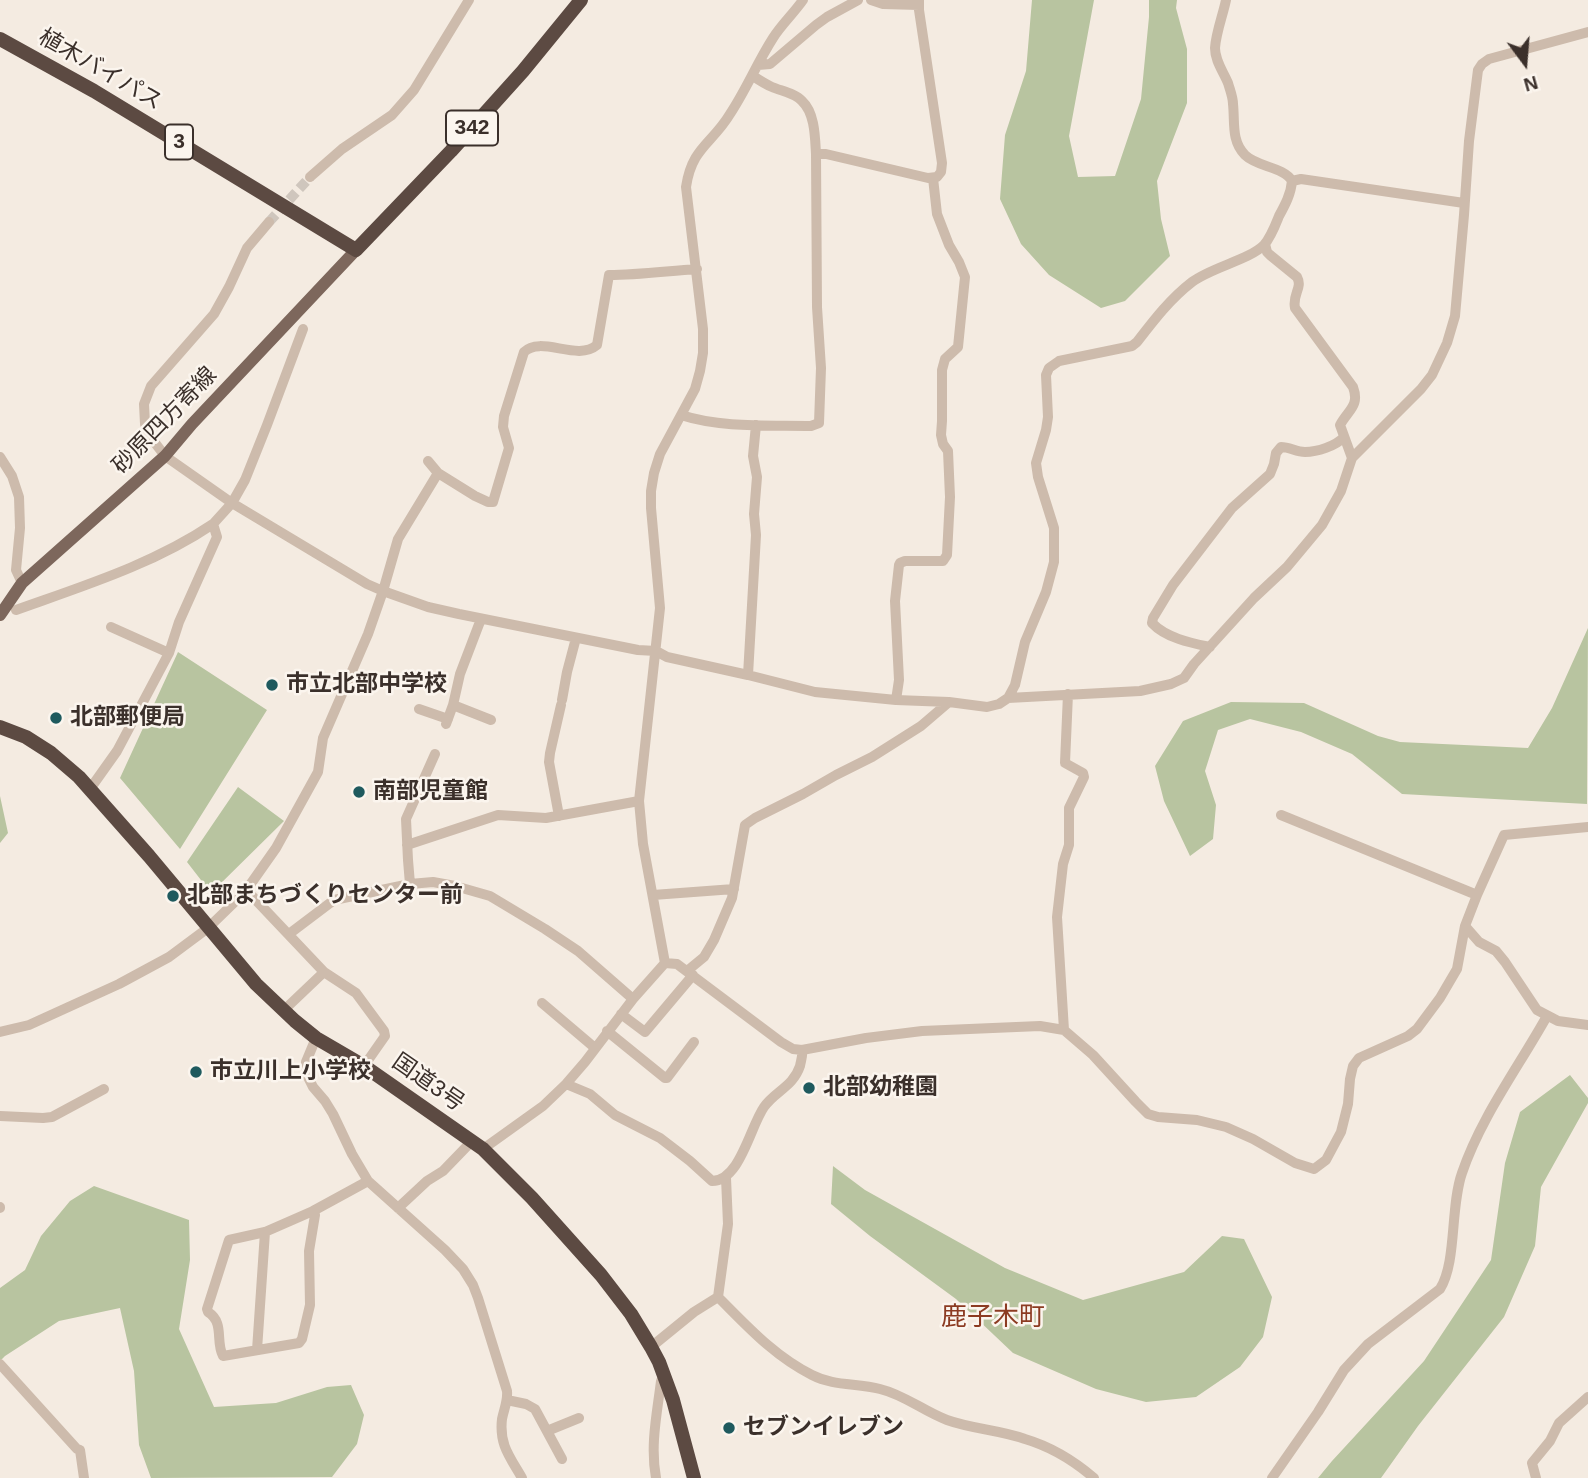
<!DOCTYPE html>
<meta charset="utf-8">
<style>
body{margin:0}
#map{position:relative;width:1588px;height:1478px;overflow:hidden;background:#f4ebe1;font-family:Helvetica,sans-serif}
canvas{display:block}
.north{position:absolute;left:1490px;top:28px;width:70px;height:70px;-webkit-text-stroke:5px #fbf5ee;paint-order:stroke;rotate:164deg;font-size:19px;font-weight:700;line-height:28px;text-align:center;color:#3b302b}
.north::after{content:'';display:block;margin:auto;width:24px;height:32px;background:#3b302b;clip-path:polygon(50% 0,100% 100%,50% 72%,0 100%)}
</style>
<div id="map">
<canvas width="1588" height="1478"></canvas>
<div class="north">N</div>
</div>
<script>
const ctx = document.querySelector('canvas').getContext('2d');
ctx.lineJoin = 'round';
function fill(path, color) {
  ctx.fillStyle = color;
  ctx.fill(path, 'evenodd');
}
function trace(path, color, width, dash) {
  ctx.strokeStyle = color;
  ctx.lineWidth = width;
  ctx.lineCap = dash ? 'butt' : 'round';
  ctx.setLineDash(dash || []);
  ctx.stroke(path);
}
function label(font, color, halo, rows, align = 'center') {
  ctx.font = font + ' Helvetica,"Noto Sans JP",sans-serif';
  ctx.lineWidth = 5;
  ctx.setLineDash([]);
  ctx.textBaseline = 'middle';
  ctx.strokeStyle = halo;
  ctx.fillStyle = color;
  for (const [text, x, y, turn = 0] of rows) {
    ctx.save();
    ctx.translate(x, y);
    ctx.rotate((+turn || 0) * Math.PI / 180);
    ctx.textAlign = isNaN(turn) ? turn : align;
    if (halo) ctx.strokeText(text, 0, 0);
    ctx.fillText(text, 0, 0);
    ctx.restore();
  }
}
fill(new Path2D(`
 M1032,0H1094L1069,136L1078,177L1115,176L1141,99L1149,17V0H1177L1176,8L1187,49V103L1157,181L1161,219L1170,256L1125,301L1101,308L1049,275L1021,244L1000,199L1005,135L1026,71Z
 M1588,628L1587,804L1402,794L1352,754L1301,732L1250,719L1218,730L1205,771L1216,805L1213,839L1190,856L1164,801L1155,766L1183,721L1231,702L1304,703L1378,736L1400,742L1528,748L1552,708Z
 M178,652L267,710L180,849L120,778Z
 M238,787L284,821L211,893L187,862Z
 M0,796L8,833L0,843Z
 M1570,1075L1588,1098V1103L1541,1187L1535,1246L1504,1317L1418,1426L1381,1478H1318L1332,1461L1424,1361L1491,1260L1505,1163L1520,1112Z
 M833,1166L865,1190L1005,1268L1083,1300L1184,1272L1222,1236L1244,1239L1272,1297L1263,1337L1240,1367L1196,1397L1146,1402L1096,1389L1013,1353L956,1299L870,1236L831,1204Z
 M94,1186L189,1220L190,1260L179,1329L214,1407L276,1403L327,1387L351,1385L364,1415L357,1444L332,1477L151,1478L139,1445L134,1371L120,1308L59,1321L5,1356L0,1361V1288L25,1270L41,1236L70,1201Z`), '#b8c4a0');
trace(new Path2D(`
 M269,222L310,177`), '#cfc6bd', 10, [10, 5]);
trace(new Path2D(`
 M871,0L883,4L919,5
 M1226,0C1223,15 1216,32 1215,48C1215,61 1223,71 1228,83C1230,90 1233,97 1233,104C1235,122 1231,141 1245,155C1257,167 1284,167 1292,181
 M758,65L770,64L816,25L827,17L858,0
 M753,76C759,80 765,84 772,87C781,91 795,93 802,101C815,113 815,137 816,154H826L928,178L937,177L941,172L942,163L919,10V0
 M310,177L342,149L392,115L414,90L469,0
 M1292,181L1301,179L1464,203
 M269,222L247,248L229,287L214,314L151,386L144,404L145,424L149,435L165,456L232,503L367,584L383,591L428,607L459,614L638,650L656,651L667,657L748,675L815,692L896,700L949,702L987,707L999,704L1008,698L1015,685L1025,642L1046,592L1054,562V528L1038,477L1036,463L1046,430L1048,417L1046,375L1049,368L1059,361L1132,346L1137,342C1154,320 1170,299 1192,282C1212,267 1249,260 1264,245C1271,237 1275,226 1279,216C1285,205 1291,194 1292,181
 M1265,244L1267,252L1270,255L1297,277C1303,288 1292,294 1295,308L1353,387C1360,406 1348,410 1340,425L1352,458
 M681,415C721,428 768,425 811,426L819,423L821,368L817,307L816,154
 M0,457L12,476L19,497L20,528L16,570L22,583
 M428,461L438,473L475,496L488,502H493L509,448L503,427L504,416L524,352C541,335 577,362 597,345L609,275C638,275 667,271 697,269
 M16,610C83,586 154,564 213,524
 M111,627L169,653
 M1210,647C1191,643 1166,638 1152,623L1153,618L1173,585L1232,508L1270,474L1274,464L1276,453L1281,447C1290,447 1296,452 1305,452C1317,452 1336,446 1344,437
 M748,675L756,535L754,514L757,477L753,456L756,425
 M1008,698L1140,691L1171,684L1184,678L1194,664L1254,598L1287,567L1322,525L1341,491L1352,458L1421,389L1432,375L1447,343L1455,316L1464,215L1469,141L1478,70L1482,64L1489,59L1588,32
 M562,700L567,672L576,638
 M896,700L899,680L895,601L899,565L900,563L905,561H943L947,555L950,497L948,451L943,444L941,435L942,421V370L945,359L958,347L965,277L959,262L949,245L937,214L933,178
 M453,705L491,720
 M419,709L448,719
 M446,724L453,705L460,674L481,619
 M90,789L117,751L169,653L179,622L217,537L213,524L232,503L245,480L267,425L303,329
 M1281,815L1477,895
 M559,816L549,762L550,753L561,705
 M407,845L498,815L546,818L639,801
 M410,884L408,860L406,819L435,754
 M245,892L252,896L324,972L356,993L384,1031L385,1036L364,1066
 M653,895L734,889
 M1465,926L1479,942L1496,951L1505,962L1537,1010L1558,1021L1588,1025
 M289,934L334,900L410,884L433,882L455,886L490,896L545,929L578,951L633,999
 M665,963L677,964L781,1042L793,1049L802,1050L866,1038L922,1031L1040,1026L1064,1030L1093,1055L1136,1102L1148,1114L1158,1117L1197,1120L1226,1127L1253,1139L1295,1163L1314,1169L1326,1160L1341,1132L1348,1104L1350,1079L1353,1066L1359,1058L1408,1036L1417,1029L1440,998L1457,969L1465,926L1477,895L1504,835L1588,827
 M687,971L704,957L714,940L732,898L745,825L755,818L803,794L836,775L872,757L921,726L949,702
 M542,1003L595,1048
 M283,1011L324,972
 M621,1014L645,1032L693,975
 M1064,1030L1057,917L1063,864L1069,845V808L1084,777L1083,773L1065,763L1068,694
 M607,1031L665,1078H667L694,1042
 M0,1032L29,1025L119,984L169,957L208,928L245,892L276,848L318,772L323,738L368,634L383,591L398,539L438,473
 M316,1038L306,1062L307,1075L313,1087L325,1101L333,1114L352,1154L368,1181L445,1250L463,1269L473,1285L478,1298L507,1391C508,1401 504,1409 502,1419C499,1445 510,1457 522,1478
 M566,1084L590,1094L615,1115L660,1138L690,1161L712,1181C740,1181 750,1127 764,1107C775,1091 793,1087 800,1066C801,1060 803,1056 802,1050
 M0,1116L43,1118L52,1117L104,1089
 M483,1149L543,1106L566,1084L585,1062L633,999L665,963L643,844L639,801L660,608L651,508V491L654,473L660,454L695,389L700,371L703,353V329L686,187C692,147 712,144 730,114C746,90 757,63 773,38C781,25 794,13 803,0
 M726,1178L728,1224L718,1297C747,1326 774,1356 812,1375C833,1386 857,1383 880,1389C905,1395 923,1411 947,1420C972,1429 1000,1430 1025,1439C1052,1447 1073,1460 1094,1478
 M0,1207V1208
 M398,1208L427,1181L443,1171L472,1141
 M313,1211L315,1215L309,1251L310,1305L302,1339L299,1343L223,1356C215,1341 225,1323 208,1312L207,1309L229,1240L265,1232Z
 M313,1211L368,1181
 M651,1347L694,1312L718,1297
 M257,1350L265,1232
 M0,1364L77,1449L80,1450L84,1478
 M507,1400L526,1404L535,1409L562,1459
 M547,1431L579,1418
 M656,1478C650,1445 657,1414 661,1381L666,1379
 M1272,1478L1318,1412L1344,1370L1368,1344L1440,1289C1457,1262 1450,1207 1462,1173C1481,1117 1518,1068 1547,1016
 M1536,1478L1532,1463L1550,1441L1559,1423L1588,1397`), '#cdbbac', 10);
trace(new Path2D(`
 M0,615L22,583L165,456L192,424L356,250`), '#7d675c', 12);
trace(new Path2D(`
 M0,39L94,91L356,250L451,151L523,71L581,0
 M0,727L26,737L51,753L79,777L149,856L256,984L295,1021L316,1038L364,1066L483,1149L532,1198L601,1275L631,1314L651,1347L659,1362L673,1400L694,1478`), '#5c4a42', 14);
for (const [x, y, r, color] of [
 [272,685,7,"#1f5a5e"],
 [56,718,7,"#1f5a5e"],
 [359,792,7,"#1f5a5e"],
 [173,896,7,"#1f5a5e"],
 [196,1072,7,"#1f5a5e"],
 [809,1088,7,"#1f5a5e"],
 [729,1428,7,"#1f5a5e"]
]) {
  const dot = new Path2D();
  dot.arc(x, y, r, 0, 2 * Math.PI);
  ctx.fillStyle = color;
  ctx.fill(dot);
  trace(dot, '#fbf5ee', 2.5);
}
for (const [x, y, w] of [
 [472,128,52],
 [179,142,28]
]) {
  const box = new Path2D();
  box.roundRect(x - w / 2, y - 17.5, w, 35, 5);
  ctx.fillStyle = '#fbf5ee';
  ctx.fill(box);
  trace(box, '#3b302b', 2);
}
label('bold 21px', '#3b302b', null, [
 ["342",472,128],
 ["3",179,142]
]);
label('23px', '#3b302b', '#fbf5ee', [
 ["植木バイパス",100,70,30],
 ["砂原四方寄線",165,421,-46],
 ["国道3号",428,1083,35]
]);
label('bold 23px', '#3b302b', '#fbf5ee', [
 ["市立北部中学校",286,685],
 ["北部郵便局",70,718],
 ["南部児童館",373,792],
 ["北部まちづくりセンター前",187,896],
 ["市立川上小学校",210,1072],
 ["北部幼稚園",823,1088],
 ["セブンイレブン",743,1428]
], 'left');
label('26px', '#8c3b22', '#fbf5ee', [
 ["鹿子木町",993,1318]
]);
</script>
